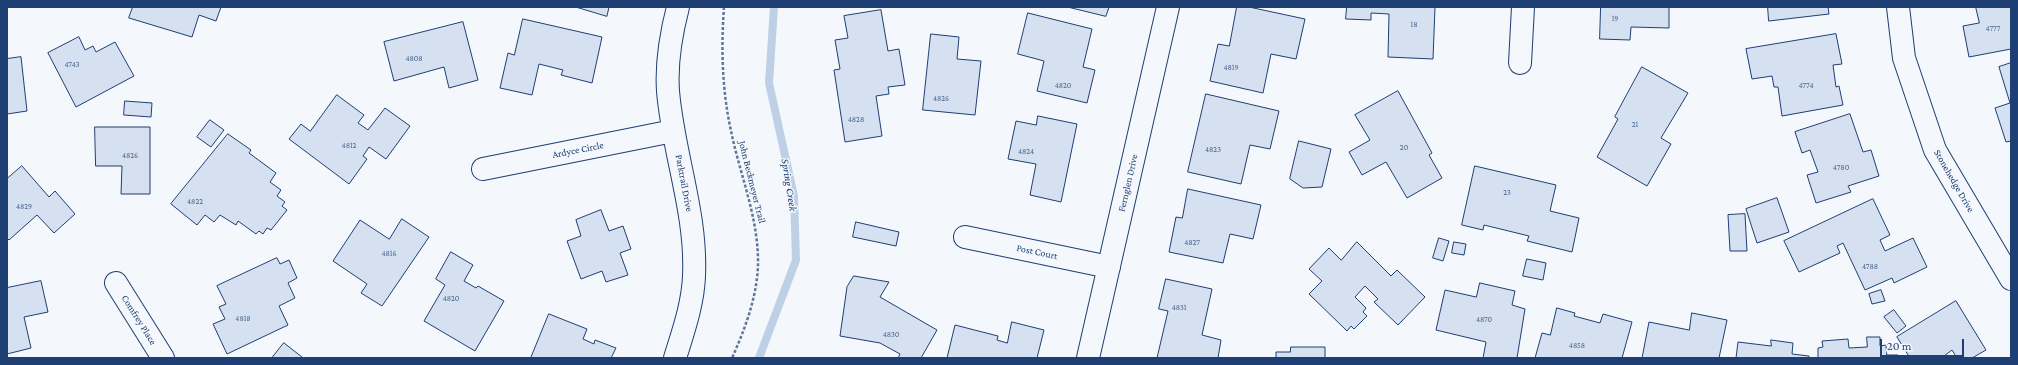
<!DOCTYPE html>
<style>
body{margin:0}
#map{position:relative;width:2018px;height:365px;overflow:hidden;background:#f4f7fb;font-family:"Crimson Pro",serif}
canvas{display:block}
.frame{position:absolute;inset:0;border:8px solid #1d3f73;pointer-events:none}
.scale{position:absolute;left:1880px;top:339px;width:84px;height:18px;box-sizing:border-box;border:2px solid #1d3f73;border-top:0;padding-left:5px;font-size:12px;line-height:14px;white-space:nowrap;color:#1d3f73;-webkit-text-stroke:3px #f4f7fb;paint-order:stroke}
</style>
<div id="map">
<canvas width="2018" height="365"></canvas>
<div class="frame"></div>
<div class="scale">20 m</div>
</div>
<script>
const ctx = document.querySelector('canvas').getContext('2d');
ctx.lineJoin = 'round';
function trace(path, color, width, dash) {
  ctx.strokeStyle = color;
  ctx.lineWidth = width;
  ctx.lineCap = dash ? 'butt' : 'round';
  ctx.setLineDash(dash || []);
  ctx.stroke(path);
}
function fill(path, color) {
  ctx.fillStyle = color;
  ctx.fill(path, 'evenodd');
}
function label(font, color, halo, rows, align = 'center') {
  ctx.font = font + ' "Crimson Pro",serif';
  ctx.lineWidth = 3;
  ctx.setLineDash([]);
  ctx.textBaseline = 'middle';
  ctx.strokeStyle = halo;
  ctx.fillStyle = color;
  for (const [text, x, y, turn = 0] of rows) {
    ctx.save();
    ctx.translate(x, y);
    ctx.rotate((+turn || 0) * Math.PI / 180);
    ctx.textAlign = isNaN(turn) ? turn : align;
    if (halo) ctx.strokeText(text, 0, 0);
    ctx.fillText(text, 0, 0);
    ctx.restore();
  }
}
trace(new Path2D(`
 M759,358L796,260L794,196L769,83L774,7`), '#bed0e5', 8);
const building = new Path2D(`
 M133,7H221L216,21L199,15L192,37L129,18Z
 M576,7H609L607,16Z
 M1068,7H1109L1106,16Z
 M1237,7H1249L1305,19L1296,59L1271,54L1263,93L1210,81L1218,44L1229,46Z
 M1347,7H1435L1433,59L1388,57L1389,14L1371,13V20L1346,19Z
 M1601,7H1669V28L1631,27L1630,40L1600,39Z
 M1768,7H1828L1829,14L1769,21Z
 M1976,7H2011V49L1969,57L1963,26L1979,23Z
 M881,10L888,51L899,49L905,85L888,87L889,94L876,96L882,136L845,142L834,70L840,69L835,40L848,38L844,16Z
 M1028,13L1092,29L1083,67L1095,70L1087,103L1037,91L1044,61L1018,54Z
 M523,19L602,37L592,83L561,75L563,70L539,64L532,95L500,88L508,53L514,55Z
 M463,22L478,80L449,88L444,67L394,81L384,42Z
 M931,34L959,37L957,59L981,61L975,115L923,110Z
 M1836,34L1842,64L1833,65L1836,87L1839,86L1843,105L1782,116L1778,87H1774L1772,76L1752,79L1746,49Z
 M79,37L85,50L93,46L96,52L115,42L134,76L76,107L48,53Z
 M21,57L27,111L7,114V59Z
 M2011,63V141L2006,142L1995,108L2010,103L1999,67Z
 M1642,67L1688,93L1661,138L1671,144L1647,186L1597,157L1618,119L1615,117Z
 M1398,91L1432,153L1429,155L1442,178L1407,198L1386,162L1362,175L1349,152L1370,140L1355,115Z
 M1206,94L1279,111L1270,149L1250,145L1241,184L1188,172Z
 M337,95L364,115L358,123L368,130L385,108L410,126L386,159L369,147L363,156L367,159L349,184L289,139L301,124L310,131Z
 M125,101L152,103L151,117L124,115Z
 M1850,114L1863,152L1871,150L1879,176L1848,186L1851,192L1816,203L1807,175L1818,172L1810,150L1802,153L1795,132Z
 M1038,116L1077,124L1061,202L1030,195L1036,164L1008,159L1016,121L1036,125Z
 M210,120L224,130L211,147L197,137Z
 M95,127H150V194H121L122,166H96Z
 M228,134L251,150L249,153L276,173L270,182L281,190L277,196L285,202L282,206L287,210L271,230L267,228L263,234L259,231L256,234L238,221L236,225L220,215L214,222L205,215L197,225L171,204Z
 M1299,141L1331,149L1322,187L1303,188L1290,179Z
 M22,166L49,197L55,191L75,214L54,233L37,215L9,240L7,238V179Z
 M1475,166L1556,185L1550,211L1579,218L1572,252L1527,241L1529,236L1484,225L1483,230L1462,225Z
 M1188,189L1261,205L1253,239L1230,234L1223,263L1169,252L1176,217L1182,218Z
 M1777,198L1789,232L1757,243L1746,209Z
 M1873,199L1890,235L1880,240L1885,251L1913,238L1927,267L1894,283L1892,278L1865,290L1843,243L1837,246L1840,253L1799,272L1784,241Z
 M601,210L609,231L623,226L631,249L620,253L628,275L606,282L602,271L581,279L567,241L581,236L576,220Z
 M1745,214L1747,251H1730L1728,215Z
 M402,219L429,237L382,306L361,293L367,284L333,261L360,220L389,239Z
 M856,222L899,232L896,246L853,237Z
 M1439,238L1449,241L1443,261L1433,258Z
 M1357,242L1391,276L1397,270L1425,297L1398,325L1374,302L1378,299L1365,286L1355,297L1366,308L1363,312L1367,316L1354,329L1351,326L1347,331L1309,294L1322,281L1309,269L1329,248L1341,260Z
 M1454,242L1466,244L1464,255L1452,253Z
 M451,252L473,265L464,281L476,288L478,286L504,301L475,351L424,321L445,285L436,279Z
 M277,258L280,264L289,260L297,278L288,283L295,298L279,306L288,325L227,354L213,324L225,319L219,307L226,304L217,286Z
 M1527,259L1546,263L1543,280L1523,276Z
 M854,276L889,282L880,297L937,330L921,358H898L900,354L880,343L840,336L847,287Z
 M1166,279L1212,289L1202,335L1221,340L1218,358H1157L1168,311L1159,309Z
 M41,281L48,312L24,317L31,348L7,354V288Z
 M1480,283L1515,291L1512,305L1525,309L1517,358H1483L1486,342L1436,330L1445,290L1476,297Z
 M1881,290L1885,301L1872,304L1869,294Z
 M1956,301L1986,350L1972,358H1957L1952,350L1944,356L1946,358H1910L1897,337Z
 M1557,308L1575,313L1574,316L1600,323L1603,314L1632,322L1622,358H1535L1542,333L1550,335Z
 M1894,310L1906,326L1897,333L1884,317Z
 M1692,313L1727,320L1719,358H1642L1649,322L1689,330Z
 M549,314L587,329L583,339L594,344L595,340L616,348L611,358H531Z
 M1012,322L1044,330L1037,358H947L955,325L998,336L997,340L1007,343Z
 M1867,337H1880V346L1886,345L1887,358H1818V348L1823,347L1822,341L1848,339L1849,348L1867,347Z
 M1771,340L1793,343L1792,354L1809,356V358H1736L1738,342L1771,346Z
 M284,343L302,357L301,358H272Z
 M1291,347H1325V358H1276V352H1290Z
 M1887,355H1898V358H1887Z`);
fill(building, '#d5e0f0');
trace(building, '#1d3f73', 1);
const minor = new Path2D(`
 M1898,7L1904,58L1935,150L2011,279
 M1520,63L1523,7
 M483,169L673,131
 M965,237L1109,267
 M116,283L163,358
 M675,358C683,332 693,304 694,276C697,213 673,153 668,91C666,62 671,34 678,7
 M1088,358L1168,7`);
trace(minor, '#1d3f73', 24);
trace(new Path2D(`
 M724,7C721,48 722,90 731,131C740,175 759,219 758,265C757,297 745,329 732,358`), '#5e769c', 2.5, [3, 2]);
trace(minor, '#f4f7fb', 22);
label('8px', '#4b6792', null, [
 ["19",1615,19],
 ["18",1414,25],
 ["4777",1993,29],
 ["4808",414,59],
 ["4743",72,65],
 ["4819",1231,68],
 ["4820",1063,86],
 ["4774",1806,86],
 ["4826",941,99],
 ["4828",856,120],
 ["21",1635,125],
 ["4812",349,146],
 ["20",1404,148],
 ["4823",1213,150],
 ["4824",1026,152],
 ["4826",130,156],
 ["4780",1841,168],
 ["23",1507,193],
 ["4822",195,202],
 ["4829",24,207],
 ["4827",1192,243],
 ["4816",389,254],
 ["4788",1870,267],
 ["4820",451,299],
 ["4831",1179,308],
 ["4818",243,319],
 ["4870",1484,320],
 ["4830",891,335],
 ["4858",1577,346]
]);
label('10px', '#1d3f73', '#f4f7fb', [
 ["Ardyce Circle",578,150,-11],
 ["Stonehedge Drive",1954,181,60],
 ["John Beckmeyer Trail",752,182,76],
 ["Parktrail Drive",684,183,79],
 ["Fernglen Drive",1128,183,-77],
 ["Post Court",1037,252,12],
 ["Comfrey Place",139,320,58]
]);
label('italic 11px', '#1d3f73', '#f4f7fb', [
 ["Spring Creek",789,185,81]
]);
</script>
